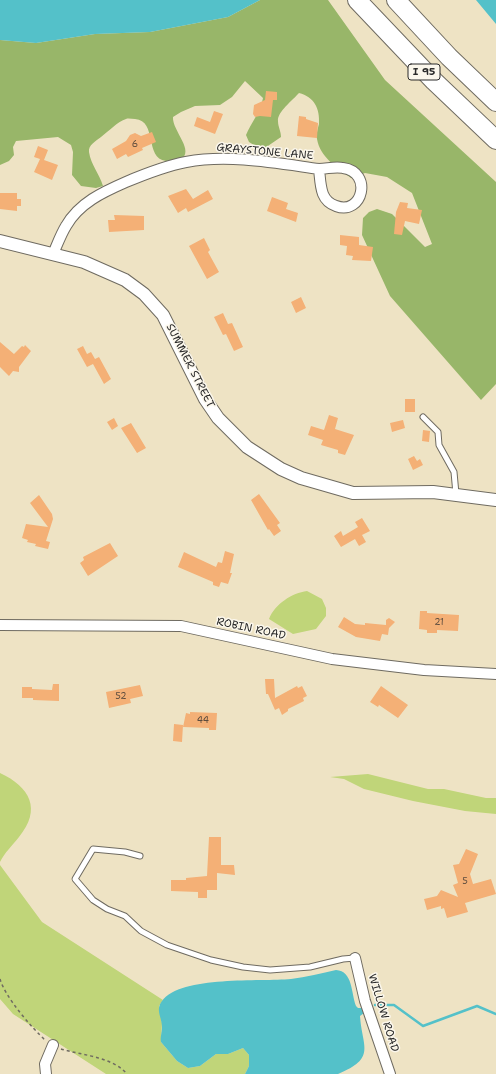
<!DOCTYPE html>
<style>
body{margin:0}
canvas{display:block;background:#eee3c4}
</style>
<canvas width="496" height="1074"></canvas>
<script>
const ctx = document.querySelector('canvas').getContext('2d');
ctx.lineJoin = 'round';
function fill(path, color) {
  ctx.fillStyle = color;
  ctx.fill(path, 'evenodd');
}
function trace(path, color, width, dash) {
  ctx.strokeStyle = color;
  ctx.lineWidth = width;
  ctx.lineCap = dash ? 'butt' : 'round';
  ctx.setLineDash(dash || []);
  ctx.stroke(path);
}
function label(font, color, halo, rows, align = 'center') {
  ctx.font = font + ' "Shantell Sans",sans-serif';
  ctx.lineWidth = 3;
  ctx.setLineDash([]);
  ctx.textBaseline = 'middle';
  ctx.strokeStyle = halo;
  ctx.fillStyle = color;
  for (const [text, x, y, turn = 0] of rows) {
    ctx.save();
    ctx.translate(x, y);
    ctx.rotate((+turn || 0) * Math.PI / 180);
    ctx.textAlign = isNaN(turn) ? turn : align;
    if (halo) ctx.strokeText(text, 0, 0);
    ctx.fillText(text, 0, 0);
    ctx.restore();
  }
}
fill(new Path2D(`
 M307,591L322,599L326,608V616L316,629L293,634L269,619C275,604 292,593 307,591Z
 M0,773C30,787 42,809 19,837C12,846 5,852 0,862Z
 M368,774L428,789H444L486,798H496V814L465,811L413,801L364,789L344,779L330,777Z
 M0,865L42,922L163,1000L159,1006L162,1023L161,1042L177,1061L188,1068L200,1066L216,1054H228L243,1048L249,1055V1066L245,1074H106L13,1014L0,999Z`), '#c0d579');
fill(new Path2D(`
 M260,0H328L385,80L496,182V384L481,400L390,296L362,235L363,218L369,212L377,209L392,214L425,247L432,244L412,193L387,177L365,173L351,178C337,168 320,157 317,139C316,134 318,128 319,124C320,108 314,97 299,93C293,100 277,112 278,121C278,127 281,131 281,137L262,150L249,142L246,135C251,123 261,111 263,98L245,81L232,97L220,105L195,106L181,112L173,117C172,131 196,151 180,160C175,163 171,162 166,161C144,158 158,121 135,119C132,119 128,118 126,119C118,121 108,132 101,137C96,141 88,145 89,152C91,165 99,173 103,186L96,188L81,186L72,175L73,152L71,145L58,137L16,141L13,147L14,155L9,161L0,165V40L36,43L95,34L150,32L228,17Z`), '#98b669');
fill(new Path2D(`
 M0,0H260L228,17L150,32L95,34L36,43L0,40Z
 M476,0H496V24Z
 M336,970C353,971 351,993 356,1006L358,1008H362L364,1013L360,1016C362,1047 377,1058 338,1074H245L249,1066V1055L243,1048L228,1054H216L200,1066L188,1068L177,1061L161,1042C160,1037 162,1033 162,1027C162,1017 155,1010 162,1001C181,975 261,982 291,979C306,977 322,973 336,970Z`), '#54c1c9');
trace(new Path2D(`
 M375,1005H394L423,1026L477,1006L496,1014`), '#54c1c9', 2.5);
fill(new Path2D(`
 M266,91L277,92V100H273L271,117L260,116L255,117L253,114L254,105L265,100Z
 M214,111L223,114L215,134L194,126L197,117L210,122Z
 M299,116L306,117V119L318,123L317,138L297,136Z
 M152,132L156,142L142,148L143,150L128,157L126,154L117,159L112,149L126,141L130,135L135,133L141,136Z
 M38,146L48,150L44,160L58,165L52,180L34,172L40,159L34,157Z
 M186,189L193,199L208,190L213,199L188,212L186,208L178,213L168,196Z
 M0,193H17V199H21V206H17V211L0,209Z
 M272,197L288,203L286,209L298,213L296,222L267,211Z
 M400,202L408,203L407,208L422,210L419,224L405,221L402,235L394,234L396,212Z
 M114,215L144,216V230L109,232L108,220H115Z
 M340,235L359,237V245L373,247L371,261L352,260L353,256L346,255L347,246L340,245Z
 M204,238L210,250L208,252L219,272L207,279L189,246Z
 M301,297L306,308L296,313L291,302Z
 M223,313L228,324L232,323L243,347L234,351L226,334L223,335L214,317Z
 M0,342L14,354L22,346L24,347L25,345L31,351L19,367V372L13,371L9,376L0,367Z
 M83,346L87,354L91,352L95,359L99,357L111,379L104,384L93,364L87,367L77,349Z
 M405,399H415V412H405Z
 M329,415L338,418L335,429L354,435L345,455L338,453V450L321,445L323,440L308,435L311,426L324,430Z
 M114,418L118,426L112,430L107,422Z
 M403,420L405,428L392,432L390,423Z
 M131,423L146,448L137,453L121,428Z
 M423,430L430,431L429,442L422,441Z
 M414,456L417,461L420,459L423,465L413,470L408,459Z
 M259,494L280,523L277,525L281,531L274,536L269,529L268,530L251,500Z
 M39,495L52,514L53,519L46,541L50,542L48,549L35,546L36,544L27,542L28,540L22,538L26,524L48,527L30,503Z
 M362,518L370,531L362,535L366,542L359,546L355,539L341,547L334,536L341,531L343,536L358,527L355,522Z
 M110,543L118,556L88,576L80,563L84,560L83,557Z
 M225,551L234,554L230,573H232L228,584L221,582L219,587L213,585V582L178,567L184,552L216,567L218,562L222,563Z
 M420,611H427V613L459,615L458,631L437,630V633H427V630L419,629Z
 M344,617L355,624L365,625V623L386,625V620L389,618L395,622L389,628L388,635L382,634L380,641L356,637L338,627Z
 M265,679H274L275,698L297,686L298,688L302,686L307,696L303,698L304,701L288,709V711L282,715L279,708L275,710L268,694H266Z
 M53,684H59V701L33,700V698H22V687H32V689L52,690Z
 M140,685L143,696L130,699L131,703L109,708L106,692Z
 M381,686L408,705L398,718L379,705L378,707L370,702Z
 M190,712L217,713L216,730H209V728L183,727L186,713L190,714Z
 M174,724L183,725L182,742L173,741Z
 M209,837H221V865H234L235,875L217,873V890H207V898H198V892L171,891V880H186V878L207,876Z
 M466,849L478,854L470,874L473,884L491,879L496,894L465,903L468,912L447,918L444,908L441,909V906L427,910L424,899L437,896L441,890L458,897L453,885L458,883L453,865L459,864Z`), '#f4b076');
const service = new Path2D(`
 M423,417L438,432L439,445L454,472L456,494
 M140,856L125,852L93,849L75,879L93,900L107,909L125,916L141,931L167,945L211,960L243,967L270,970L310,967L343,959L355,958`);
const minor = new Path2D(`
 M53,254C57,245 61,234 66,226C79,203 103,192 126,182C145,174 165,166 186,162C229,154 276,163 319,169C320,177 320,186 323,194C325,199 330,204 336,206C363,216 373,172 343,168C335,166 327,169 319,169
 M0,625L181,626L332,659L424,670L496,674
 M355,958L365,1001L390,1074
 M46,1074L45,1064L53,1045`);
const tertiary = new Path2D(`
 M0,241L84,262L125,280L144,294L163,315L205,399L218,418L247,447L281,469L301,478L353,493L433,492L496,500`);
const motorway = new Path2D(`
 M357,0L434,81L496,140
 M396,0L449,57L496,102`);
trace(service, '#6f6b61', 7);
trace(minor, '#6f6b61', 12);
trace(tertiary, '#6f6b61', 14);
trace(motorway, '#6f6b61', 20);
trace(new Path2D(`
 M0,979C5,997 31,1027 46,1041
 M61,1049C81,1055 113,1057 127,1074`), '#6f6b61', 1.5, [3, 3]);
trace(service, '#fff', 5);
trace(minor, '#fff', 10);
trace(tertiary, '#fff', 12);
trace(motorway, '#fff', 18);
label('9px', '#5d4c3e', null, [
 ["6",135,145],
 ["21",439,623],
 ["52",121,697],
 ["44",203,721],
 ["5",465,882]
]);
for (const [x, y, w] of [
 [424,72,32]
]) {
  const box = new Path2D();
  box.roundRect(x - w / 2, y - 8, w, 16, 3);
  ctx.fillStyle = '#fbf7ec';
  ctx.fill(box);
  trace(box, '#2b2b2b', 1);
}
label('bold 10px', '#2b2b2b', null, [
 ["I 95",424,72]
]);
label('11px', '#2b2b2b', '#fbf7ec', [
 ["GRAYSTONE LANE",265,152,5],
 ["SUMMER STREET",190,366,63],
 ["ROBIN ROAD",251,629,12],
 ["WILLOW ROAD",383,1013,73]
]);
</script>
